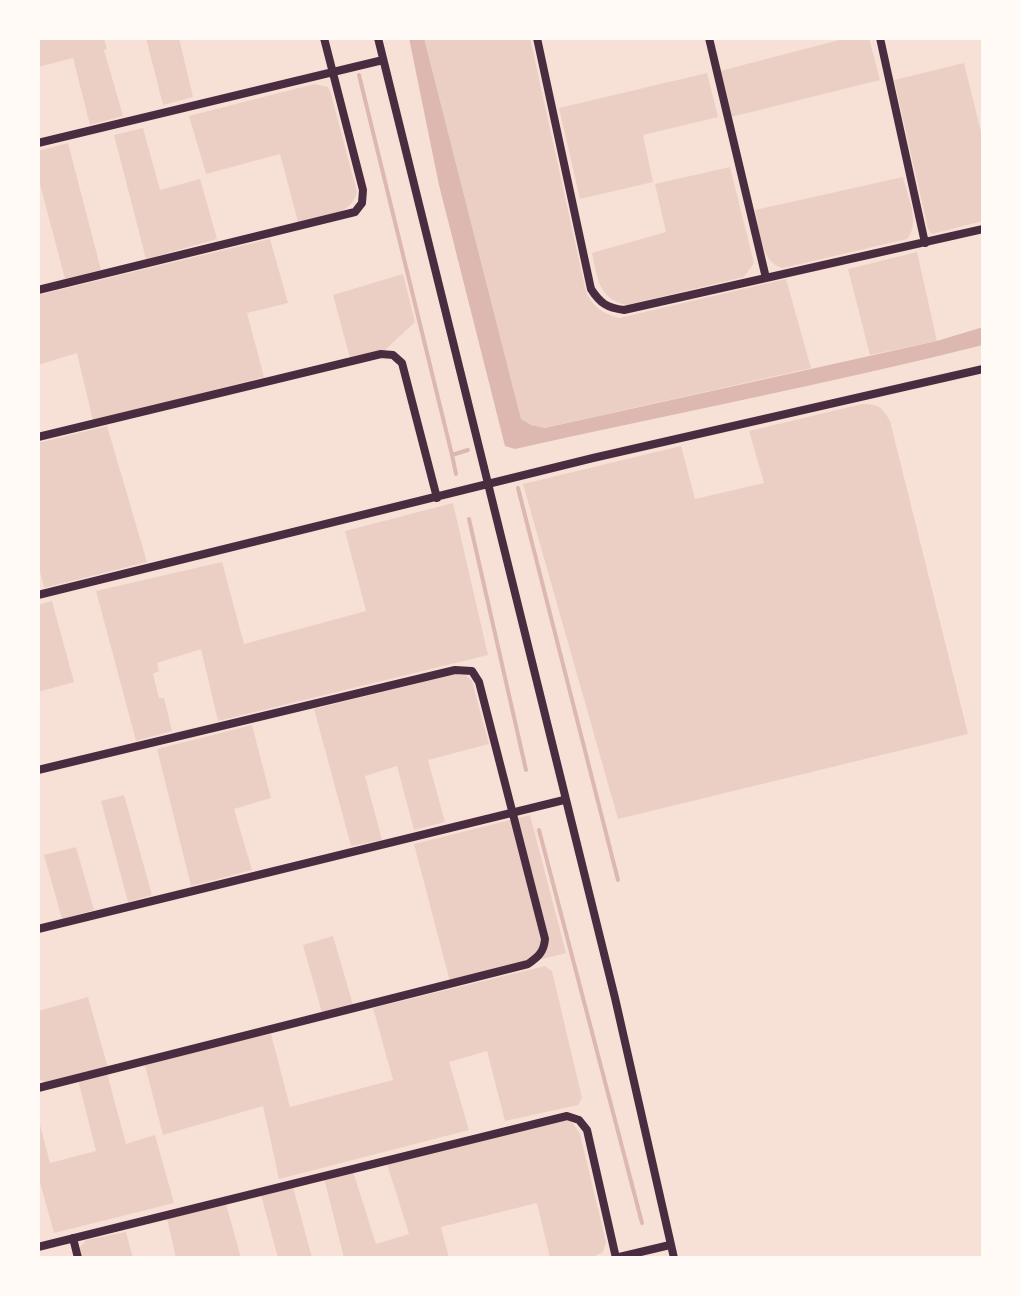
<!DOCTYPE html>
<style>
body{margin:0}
#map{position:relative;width:1021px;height:1296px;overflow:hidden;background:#f7e1d7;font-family:"Exo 2",sans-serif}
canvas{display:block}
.frame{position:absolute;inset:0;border:40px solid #fffaf5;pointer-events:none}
</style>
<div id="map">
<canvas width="1021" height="1296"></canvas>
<div class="frame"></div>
</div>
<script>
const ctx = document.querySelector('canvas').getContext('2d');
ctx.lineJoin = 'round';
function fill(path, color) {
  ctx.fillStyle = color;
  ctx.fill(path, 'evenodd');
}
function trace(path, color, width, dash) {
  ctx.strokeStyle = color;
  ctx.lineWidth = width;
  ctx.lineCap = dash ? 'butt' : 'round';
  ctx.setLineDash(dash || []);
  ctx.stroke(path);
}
fill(new Path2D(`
 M38,38H104L107,49L104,50L123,116L90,125L73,58L38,67Z
 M146,38H179L193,97L163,105Z
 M424,38H530L586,292C594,308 602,313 619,318L786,279L811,368L545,428L531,425L521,419Z
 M847,38H869L880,80L731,117L720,71Z
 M964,63L983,140V221L932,234L928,229L894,80Z
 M707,73L718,117L643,135L653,182L580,199L559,108Z
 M314,84L328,87L331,94L357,192C351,217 319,217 298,222L280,154L206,174L189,116Z
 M143,128L160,190L200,179L217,239L146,259L114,135Z
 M68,143L101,270L65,279L38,177V151Z
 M730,167L754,263L744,277L627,305C598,299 598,279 592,253L666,232L655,184Z
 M903,177C907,196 921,223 907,239L783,268C760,263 760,230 755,210Z
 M270,239L288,303L247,313L264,377L93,421L77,353L38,365V295Z
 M917,252L937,341L870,355L848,269Z
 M403,274L415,322L385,350L350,358L333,295Z
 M862,404C878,403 883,408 890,421L968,734L618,819L523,484L681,446L695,499L764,483L749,431Z
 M107,426L147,562L44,588L38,564V443Z
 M453,503L488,655L218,721L201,649L157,663L159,671L153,674L159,698H164L172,731L136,741L96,591L222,562L244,644L366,611L345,531Z
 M52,601L74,682L38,692V605Z
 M456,674L466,675L472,681L489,744L428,760L445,822L414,830L397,766L365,776L382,840L351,846L314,709Z
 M252,725L271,798L234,809L252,870L191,886L157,749Z
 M124,795L152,895L128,902L101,801Z
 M530,815L566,953L450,982L414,844Z
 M76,847L94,910L62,919L44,855Z
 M333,936L353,1005L322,1013L303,945Z
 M545,966L552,971L582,1098L578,1105L505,1121L487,1051L449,1062L469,1130L279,1179L263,1106L163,1135L144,1062L271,1034L290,1107L393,1080L373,1008Z
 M88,997L108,1068L47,1083L38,1079V1011Z
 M107,1073L126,1144L155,1135L174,1203L54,1233L38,1175V1117L50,1163L96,1151L78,1080Z
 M563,1118L572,1122L580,1134L606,1242L603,1252L591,1258H550L537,1203L441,1227L449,1258H344L324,1178L353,1171L376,1244L409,1234L387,1164Z
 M293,1187L312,1258H278L261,1195Z
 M226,1204L241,1258H176L167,1219Z
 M126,1232L133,1258H79L77,1251L86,1240Z`), '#ebcfc5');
fill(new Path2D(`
 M409,38H424L521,419L531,425L545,428L937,341L983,327V345C828,384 671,414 515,449L505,446L439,185Z`), '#dcb8b0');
trace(new Path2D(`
 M359,75L452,455L468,450
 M452,455L456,474
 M518,488L618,880
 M469,519L526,770
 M539,830L642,1223`), '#dcb8b0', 4);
trace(new Path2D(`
 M378,38L615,998L674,1258
 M537,38L591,289C600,303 607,308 624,310L983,229
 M709,38L766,278
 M880,38L925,243
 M38,143L383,60
 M38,290L355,212L362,203L363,190L324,38
 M38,437L381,354L393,355L402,363L437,498
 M38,595L593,458L983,369
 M38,770L455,670L472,671L479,682L545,939C544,952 538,957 528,964L38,1088
 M38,929L564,800
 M73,1238L78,1258
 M38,1247L567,1116L579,1120L587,1130L616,1258
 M615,1258L670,1245`), '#4a2c40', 8);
</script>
